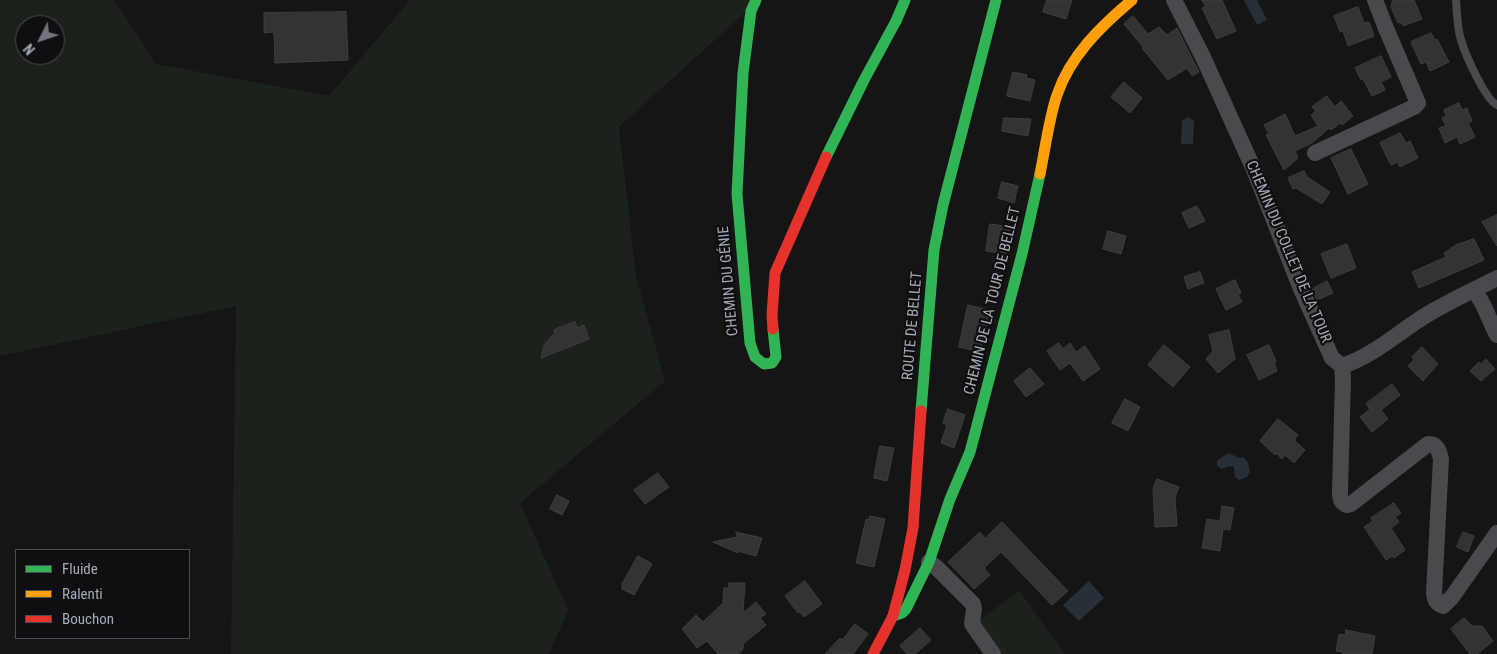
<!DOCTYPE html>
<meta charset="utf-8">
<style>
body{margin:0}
#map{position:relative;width:1497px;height:654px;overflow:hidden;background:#151515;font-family:"Roboto Condensed",sans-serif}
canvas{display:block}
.legend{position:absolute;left:15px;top:549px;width:175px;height:90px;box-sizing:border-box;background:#0f0f11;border:1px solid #4b4d53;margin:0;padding:6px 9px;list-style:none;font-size:15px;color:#a5aab7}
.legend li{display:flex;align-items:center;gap:10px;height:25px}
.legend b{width:25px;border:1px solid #4b4d53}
.north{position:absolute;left:15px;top:15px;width:50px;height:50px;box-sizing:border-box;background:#0f0f11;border:1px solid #4b4d53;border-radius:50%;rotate:229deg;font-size:14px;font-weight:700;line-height:20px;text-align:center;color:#a5aab7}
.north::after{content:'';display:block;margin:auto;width:18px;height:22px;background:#73767e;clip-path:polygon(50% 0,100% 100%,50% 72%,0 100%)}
</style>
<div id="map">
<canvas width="1497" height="654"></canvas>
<ul class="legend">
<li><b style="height:6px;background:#30b455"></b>Fluide</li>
<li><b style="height:6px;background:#ff9f0a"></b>Ralenti</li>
<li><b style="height:6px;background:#e5322d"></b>Bouchon</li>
</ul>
<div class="north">N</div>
</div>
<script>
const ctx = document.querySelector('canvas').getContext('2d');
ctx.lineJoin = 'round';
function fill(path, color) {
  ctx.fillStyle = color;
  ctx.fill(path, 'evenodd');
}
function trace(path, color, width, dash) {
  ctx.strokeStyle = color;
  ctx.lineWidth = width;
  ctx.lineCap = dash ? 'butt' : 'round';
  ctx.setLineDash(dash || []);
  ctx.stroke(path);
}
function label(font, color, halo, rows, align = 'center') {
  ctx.font = font + ' "Roboto Condensed",sans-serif';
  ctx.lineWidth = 4.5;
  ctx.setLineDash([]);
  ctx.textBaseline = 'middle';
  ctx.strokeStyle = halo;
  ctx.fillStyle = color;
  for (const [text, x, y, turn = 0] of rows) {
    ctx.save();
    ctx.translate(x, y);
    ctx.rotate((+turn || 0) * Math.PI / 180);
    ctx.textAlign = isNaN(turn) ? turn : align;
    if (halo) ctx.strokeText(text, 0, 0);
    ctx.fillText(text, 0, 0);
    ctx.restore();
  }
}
fill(new Path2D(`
 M0,0H114L156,64L329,96L410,0H759L619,127L636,276L665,381L520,503L568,610L549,654H231L236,306L0,356ZM25,25H55V55H25Z
 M1019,590L1065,654H997L975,624Z`), '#1b221c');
fill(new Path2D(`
 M1244,0H1257L1267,20L1257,25Z
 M1188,117L1194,121L1193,144H1181L1182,121Z
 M1228,453L1240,458L1244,457L1248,463L1250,472L1247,477L1239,480L1235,477L1234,467L1228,466L1222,469L1217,466V461Z
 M1089,581L1104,598L1079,621L1063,605Z`), '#283037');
const building = new Path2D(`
 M1047,0H1072L1066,19L1043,12Z
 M1202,0H1222L1236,31L1217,39L1202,8L1205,6Z
 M1393,0H1414L1422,19L1403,26L1401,22L1398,23L1391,7Z
 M1358,7L1364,23L1369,22L1374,36L1348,46L1343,31L1340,32L1334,16Z
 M346,12L348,60L275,63L274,32L264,33V13Z
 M1133,16L1148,34L1159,27L1167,35L1177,28L1199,72L1192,76L1187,68L1168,80L1142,48L1143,47L1124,24Z
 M1431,33L1435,40L1437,39L1449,62L1430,71L1426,62L1421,64L1411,42Z
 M1381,56L1391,77L1381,82L1385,90L1372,96L1363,79L1361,80L1355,68Z
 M1013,72L1027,75L1026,78L1035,80L1030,101L1007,96Z
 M1124,82L1142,98L1130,113L1111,97Z
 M1327,96L1335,107L1341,101L1353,116L1342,125L1340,123L1331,130L1329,128L1312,143L1295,151L1298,158L1284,170L1266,135L1269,134L1264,125L1285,114L1295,136L1318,126L1311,115L1316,111L1312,107Z
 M1459,103L1462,110L1467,108L1472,121L1468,123L1475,137L1460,144L1457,137L1445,143L1439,128L1446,126L1442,118L1446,116L1444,110Z
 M1004,118L1031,119L1028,136L1002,131Z
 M1400,133L1406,143L1410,141L1418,158L1400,167L1397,162L1391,165L1380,143Z
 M1351,149L1368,184L1348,194L1331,158Z
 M1304,171L1307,177L1330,192L1322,204L1296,188L1293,189L1288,178Z
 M1002,182L1018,186L1014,203L998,198Z
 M1197,206L1205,221L1189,228L1182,213Z
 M1497,215V246L1482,222Z
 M990,224L1011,227L1006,254L986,251Z
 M1108,231L1126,236L1121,254L1103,249Z
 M1474,239L1484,260L1419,288L1412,272L1446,257L1444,253L1456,245Z
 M1347,244L1356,268L1331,278L1321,254Z
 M1200,272L1204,283L1188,289L1184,277Z
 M1235,280L1241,293L1238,294L1242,302L1226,310L1216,289Z
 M1327,281L1333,293L1317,300L1312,289Z
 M968,305L990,310L980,352L959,347Z
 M575,322L577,328L584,325L589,339L541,358L544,345L555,333L554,330Z
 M1229,330L1235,359L1218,373L1206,359L1213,351L1209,335Z
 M1059,343L1063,349L1070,343L1076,352L1085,346L1100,369L1083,381L1070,363L1060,370L1047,351Z
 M1164,345L1190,367L1173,387L1148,365Z
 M1269,345L1276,361L1274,362L1277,371L1259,380L1247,355Z
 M1422,347L1438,364L1423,381L1408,366L1414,360L1412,357Z
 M1486,359L1495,369L1481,381L1470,371L1479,362L1481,364Z
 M1030,368L1044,384L1026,397L1014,381Z
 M1392,384L1400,395L1381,410L1388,419L1372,432L1360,417L1370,409L1366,404Z
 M1125,399L1140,407L1128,431L1112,423Z
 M948,409L965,415L954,448L941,443L947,425L943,423Z
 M1278,419L1298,435L1294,440L1305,450L1294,463L1285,455L1282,459L1276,453L1275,455L1260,441Z
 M880,446L894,448L887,481L874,478Z
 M658,473L669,487L645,504L634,490Z
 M1157,479L1179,487L1175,497L1177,526L1155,527L1153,490Z
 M557,495L569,501L562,515L550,509Z
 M1394,503L1401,513L1395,517L1399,522L1391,528L1405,550L1394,558L1393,556L1386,560L1364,527L1373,521L1371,518Z
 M1222,506L1234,508L1230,530L1223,529L1220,551L1202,548L1207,519L1220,521Z
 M870,516L885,519L874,567L856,563L866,519L868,520Z
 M1002,522L1068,591L1052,605L1001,552L984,568L990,575L974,589L948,562L980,532L985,538Z
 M736,532L762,538L756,556L738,551V553L713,542L737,537Z
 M1463,532L1474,536L1468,552L1457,547Z
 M638,556L652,564L634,595L622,589V584Z
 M805,581L822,604L804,617L800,612L798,613L785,596Z
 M729,583H745L743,613L756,602L766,614L760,618L766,625L743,644V649L739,654H718L707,641L697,648L682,629L696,615L703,622L723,603L724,588H729Z
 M1464,618L1472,626H1482L1493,641L1477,654H1470L1451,629Z
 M855,624L868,634L853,654H825L840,638L842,640Z
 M920,628L931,640L915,654H907L900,646Z
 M1346,630L1375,636L1372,654H1342L1343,652L1336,651L1339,634L1345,635Z`);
fill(building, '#333334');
trace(building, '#3d3e41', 1);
trace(new Path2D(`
 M1456,0C1457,13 1457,27 1461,40C1465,54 1485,99 1497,105`), '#494a4e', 8);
trace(new Path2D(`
 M1174,0L1203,57L1255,172L1301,289L1332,358L1342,366C1372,357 1401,330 1428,314C1450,301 1474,290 1497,278
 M1315,153L1414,107L1418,103L1385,26L1375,0
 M1474,290C1485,304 1489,320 1497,335
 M1342,366L1343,379L1340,491C1340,498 1340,502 1347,505L1351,504L1428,444C1437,444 1439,450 1441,459L1434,593C1435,600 1436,603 1443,606L1452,597L1497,533
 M929,562L937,568L973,604L974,609L972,624L993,654`), '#494a4e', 16);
trace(new Path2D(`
 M756,0L751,11L743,73L737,194L750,343L755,357L764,364L772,363L776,357L773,329
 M826,157L864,80L896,21L905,0
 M921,411L934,250L943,205L996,0
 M893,616L902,613L906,609L929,562L950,499L970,452L1022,254L1040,174`), '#30b455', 11);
trace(new Path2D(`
 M1040,174C1045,150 1049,118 1057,95C1070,56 1101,26 1132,0`), '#ff9f0a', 11);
trace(new Path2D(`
 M773,329L772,315L775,273L826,157
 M873,654L893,616L905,570L913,528L921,411`), '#e5322d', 11);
label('15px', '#a5aab7', '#0f0f11', [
 ["CHEMIN DU COLLET DE LA TOUR",1288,252,67],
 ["CHEMIN DU GÉNIE",729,281,-95],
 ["CHEMIN DE LA TOUR DE BELLET",993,301,-76],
 ["ROUTE DE BELLET",913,326,-85]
]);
</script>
